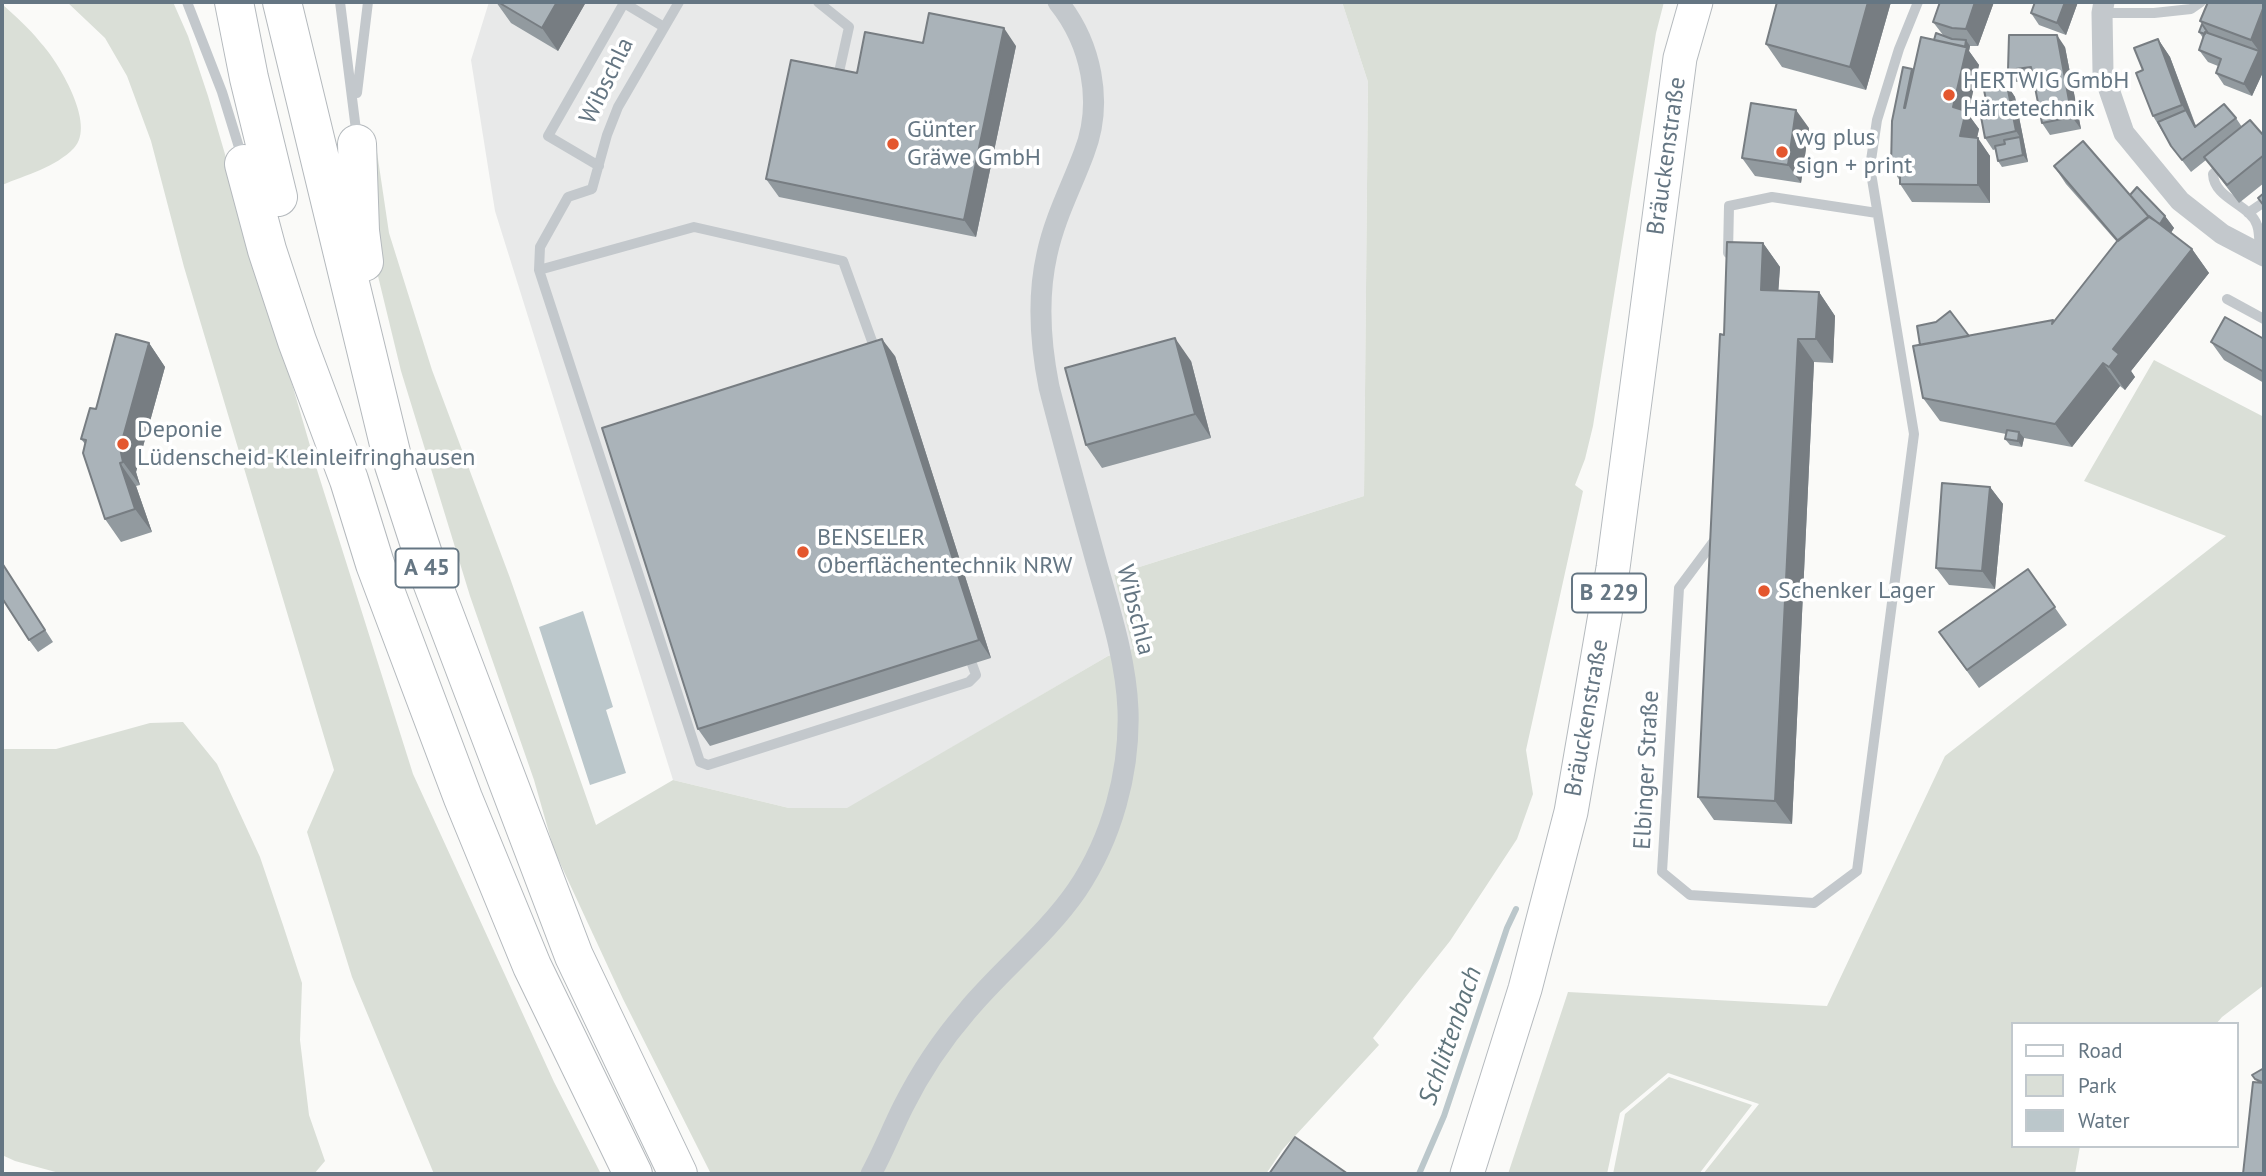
<!DOCTYPE html>
<meta charset="utf-8">
<style>
body{margin:0}
#map{position:relative;width:2266px;height:1176px;overflow:hidden;background:#fafaf8;font-family:"PT Sans",sans-serif}
canvas{display:block}
.frame{position:absolute;inset:0;border:4px solid #657683;pointer-events:none}
.legend{position:absolute;left:2011px;top:1022px;width:228px;height:126px;box-sizing:border-box;background:#fff;border:2px solid #c1c8cd;margin:0;padding:9px 12px;list-style:none;font-size:21px;color:#657683}
.legend li{display:flex;align-items:center;gap:14px;height:35px}
.legend b{width:35px;border:2px solid #c1c8cd}
</style>
<div id="map">
<canvas width="2266" height="1176"></canvas>
<div class="frame"></div>
<ul class="legend">
<li><b style="height:9px;background:#fff"></b>Road</li>
<li><b style="height:19px;background:#dadfd7"></b>Park</li>
<li><b style="height:19px;background:#bbc7cb"></b>Water</li>
</ul>
</div>
<script>
const ctx = document.querySelector('canvas').getContext('2d');
ctx.lineJoin = 'round';
function fill(path, color) {
  ctx.fillStyle = color;
  ctx.fill(path, 'evenodd');
}
function trace(path, color, width, dash) {
  ctx.strokeStyle = color;
  ctx.lineWidth = width;
  ctx.lineCap = dash ? 'butt' : 'round';
  ctx.setLineDash(dash || []);
  ctx.stroke(path);
}
function label(font, color, halo, rows, align = 'center') {
  ctx.font = font + ' "PT Sans",sans-serif';
  ctx.lineWidth = 7;
  ctx.setLineDash([]);
  ctx.textBaseline = 'middle';
  ctx.strokeStyle = halo;
  ctx.fillStyle = color;
  for (const [text, x, y, turn = 0] of rows) {
    ctx.save();
    ctx.translate(x, y);
    ctx.rotate((+turn || 0) * Math.PI / 180);
    ctx.textAlign = isNaN(turn) ? turn : align;
    if (halo) ctx.strokeText(text, 0, 0);
    ctx.fillText(text, 0, 0);
    ctx.restore();
  }
}
fill(new Path2D(`
 M489,2H1342L1368,82L1364,496L1114,575L1134,649L1108,656L847,809L789,808L673,780L495,211L471,60Z`), '#e8e9e9');
fill(new Path2D(`
 M67,2H173L188,36L208,96L318,473L413,774L554,1082L601,1174H434L352,977L307,832L334,770L184,267L151,141L127,76L105,38Z
 M1342,2H1664L1656,33L1593,426L1585,459L1575,485L1583,491L1526,750L1533,794L1517,839L1450,941L1373,1038L1379,1045L1283,1149L1266,1174H711L623,999L554,850L534,780L470,596L401,371L370,243L369,155L374,132L389,233L432,370L510,578L596,825L673,780L789,808H847L1108,656L1133,649L1114,575L1364,496L1368,82Z
 M2,4C15,16 29,28 40,42C58,61 97,125 74,148C56,167 26,175 2,185Z
 M2154,360L2264,417V985L2222,1017L2216,1024H2012V1146H2080L2075,1174H1703L1759,1104L1668,1073L1620,1113L1607,1174H1508L1568,992L1827,1006L1945,756L2226,536L2084,481Z
 M183,722L217,764L260,857L283,925L302,983L300,1040L309,1115L325,1161L314,1174H63L15,1161L2,1155V749H56L150,723Z
 M1669,1077L1752,1105L1699,1174H1613L1625,1114Z`), '#dadfd7');
fill(new Path2D(`
 M583,611L613,707L606,710L626,773L590,785L539,627Z`), '#bbc7cb');
trace(new Path2D(`
 M1419,1174L1444,1116L1507,928L1516,909`), '#bbc7cb', 6);
const primary = new Path2D(`
 M1467,1174L1525,989L1571,812L1613,568L1680,58L1696,2`);
const highway = new Path2D(`
 M234,2L249,78L278,197
 M282,2L394,465L432,582L574,956L678,1174
 M357,144L360,231L364,262
 M244,164L267,250L297,341L349,480L375,564L463,798L532,966L633,1174`);
trace(primary, '#b5babe', 35);
trace(highway, '#b4b9bd', 40);
trace(new Path2D(`
 M187,2L222,92L242,157
 M340,2L357,138
 M679,2L618,107L607,135L592,189L568,197L540,247L539,270L700,762L708,765L969,682L976,675L972,664
 M818,2L849,27L837,81
 M2102,13H2154L2191,9L2201,2
 M357,93L368,2
 M2225,163L2213,174C2214,199 2250,204 2257,225C2260,233 2259,244 2260,254
 M599,166L548,136L624,3L664,27
 M2248,213L2264,202
 M1728,253L1729,206L1772,197L1877,213
 M539,270L694,227L843,261L877,355
 M2227,299L2264,319
 M1717,537L1679,588L1662,872L1690,895L1814,903L1857,871L1914,434L1870,167L1877,120L1899,49L1918,2`), '#c3c8cc', 10);
trace(new Path2D(`
 M2104,2L2102,13L2103,72L2124,133L2180,201L2222,234L2264,256
 M871,1174C883,1152 892,1129 903,1107C920,1073 942,1040 967,1011C1002,969 1046,935 1077,890C1112,838 1130,772 1128,710C1126,656 1107,602 1093,550C1078,496 1063,441 1049,387C1040,342 1037,298 1047,254C1055,217 1071,188 1084,153C1104,102 1091,43 1058,2`), '#c3c8cc', 21);
trace(primary, '#fff', 33);
trace(highway, '#fff', 38);
fill(new Path2D(`
 M496,2H586L558,51L511,23Z
 M1891,2L1866,90L1782,67L1766,44Z
 M1994,2L1978,46H1970L1969,51L1979,65L1968,114L1979,129L1977,138L1990,156V203L1912,202L1900,184V181L1891,167L1912,69L1914,71L1943,35L1933,22Z
 M2078,2L2066,35L2039,25L2031,13Z
 M2264,2V70L2252,96L2224,85L2216,73L2218,66L2208,62L2199,50L2203,38L2199,32L2202,24L2200,21Z
 M2158,39L2170,57L2196,126L2236,118L2242,127L2264,136V183L2239,203L2206,160L2191,172L2171,146L2153,116L2143,70Z
 M923,43L1016,46L976,237L779,197L766,179L857,73Z
 M2065,47L2081,129L2050,135L2042,123L2034,79L2016,82L2008,70Z
 M2007,85L2015,97L2028,162L2002,167L1998,161L1996,149L1993,150L1985,138L1987,105Z
 M1809,128L1801,183L1755,176L1742,158Z
 M2054,166L2130,195L2165,216L2174,228L2171,233L2192,249L2209,273L2131,371L2135,377L2125,390L2120,386L2072,447L2024,438L2022,447L2010,445L2005,439L2006,434L1940,421L1923,398L1920,345L2053,320L2054,321L2117,242L2066,184Z
 M1763,243L1780,267L1778,290L1819,292L1835,316L1833,363L1814,362L1792,824L1714,820L1698,797L1724,335Z
 M2264,339V383L2224,360L2211,342Z
 M149,343L165,367L136,472L140,485L136,486L152,532L121,542L105,519L85,444L81,439L96,409Z
 M895,356L991,658L710,746L698,729Z
 M1191,361L1211,438L1102,468L1086,445Z
 M1990,487L2003,504L1995,589L1949,585L1936,568Z
 M2,563L53,642L38,652L29,640Z
 M2028,569L2067,625L1979,688L1939,632Z`), '#929a9f');
fill(new Path2D(`
 M557,2H586L558,51L542,28Z
 M1868,2H1891L1866,90L1850,67Z
 M1975,2H1994L1978,46L1966,29Z
 M2065,2H2078L2066,35L2057,23Z
 M2264,6V70L2252,96L2244,84L2259,51L2251,40Z
 M1004,28L1016,46L976,237L964,220Z
 M2057,35L2065,47L2081,129L2072,117Z
 M2158,39L2170,57L2194,122L2203,139L2195,127L2182,105Z
 M1966,40L1970,46L1969,51L1979,65L1968,114L1979,129L1973,154L1960,136L1953,107Z
 M1912,69L1925,87L1916,126L1904,108Z
 M2007,85L2015,97L2028,162L2023,155L2020,137L2016,131Z
 M1796,110L1809,128L1801,183L1788,165Z
 M1978,138L1990,156V203L1978,185Z
 M2165,216L2174,228L2166,240L2157,228Z
 M1763,243L1780,267L1777,313L1761,290Z
 M2192,249L2209,273L2131,371L2135,377L2125,390L2109,367L2113,349Z
 M1819,292L1835,316L1833,363L1816,339Z
 M1175,338L1191,361L1211,438L1195,414Z
 M882,339L895,356L991,658L979,640Z
 M1798,339L1814,362L1792,824L1775,801Z
 M149,343L165,367L136,472L140,485L123,462L120,448Z
 M2103,363L2120,386L2072,447L2055,424Z
 M2019,432L2024,438L2022,447L2018,441Z
 M120,463L136,486L152,532L135,509Z
 M1990,487L2003,504L1995,589L1982,571Z`), '#777d82');
const building = new Path2D(`
 M498,2H557L542,28Z
 M1777,2H1868L1850,67L1766,44Z
 M1940,2H1975L1966,29L1952,28L1933,22Z
 M2035,2H2065L2057,23L2031,13Z
 M2208,2H2264V6L2251,40L2200,21Z
 M929,13L1004,28L964,220L766,179L791,60L857,73L865,32L923,43Z
 M2202,24L2208,33L2205,32V34L2199,32Z
 M2205,32L2259,51L2244,84L2216,73L2221,59L2199,50Z
 M1936,33L1952,39L1966,40L1965,47L1934,40Z
 M2009,35H2057L2072,117L2042,123L2031,67L2008,70Z
 M1921,37L1967,47L1953,107L1966,111L1960,136L1978,138V185L1900,184V168L1891,167L1892,121L1903,67L1912,69L1904,108H1905Z
 M2158,39L2182,105L2153,116L2136,73L2143,70L2134,48Z
 M2007,85L2016,131L1985,138L1979,106L1987,105L1984,90Z
 M1751,103L1796,110L1788,165L1742,158Z
 M2224,104L2236,118L2182,160L2171,146L2158,122L2186,110L2195,127Z
 M2250,120L2264,136V155L2227,185L2204,157Z
 M2020,137L2023,155L1998,161L1995,146L2005,144L2004,140Z
 M2083,141L2149,217L2118,241L2054,166Z
 M2137,187L2165,216L2160,224L2149,217L2130,195Z
 M2264,193V206L2258,198Z
 M2149,216L2192,249L2113,349L2119,354L2109,367L2103,363L2055,424L1923,398L1913,346L2053,320L2052,324L2118,240Z
 M1727,242L1763,243L1761,290L1819,292L1816,339H1798L1775,801L1698,797L1720,334L1724,335Z
 M1950,311L1969,336L1920,345L1917,326L1936,322Z
 M2225,317L2264,339V372L2211,342Z
 M116,334L149,343L120,448L123,462L120,463L135,509L105,519L83,453L86,440L81,439L90,408L96,409Z
 M1175,338L1195,414L1086,445L1065,368Z
 M882,339L979,640L698,729L602,428Z
 M2007,430L2019,432L2018,441L2005,439Z
 M1942,483L1990,487L1982,571L1936,568Z
 M2,563L45,630L29,640L2,598Z
 M2028,569L2055,607L1967,670L1939,632Z
 M2264,1068V1083L2255,1079L2252,1075Z
 M2253,1082L2264,1083V1174H2243Z
 M1295,1137L1348,1174H1269Z`);
fill(building, '#aab3b9');
trace(building, '#777d82', 2);
for (const [x, y, r, color] of [
 [1949,95,7,"#e4572e"],
 [893,144,7,"#e4572e"],
 [1782,152,7,"#e4572e"],
 [123,444,7,"#e4572e"],
 [803,552,7,"#e4572e"],
 [1764,591,7,"#e4572e"]
]) {
  const dot = new Path2D();
  dot.arc(x, y, r, 0, 2 * Math.PI);
  ctx.fillStyle = color;
  ctx.fill(dot);
  trace(dot, '#fff', 2.5);
}
for (const [x, y, w] of [
 [427,568,63],
 [1609,593,74]
]) {
  const box = new Path2D();
  box.roundRect(x - w / 2, y - 19.5, w, 39, 5);
  ctx.fillStyle = '#fff';
  ctx.fill(box);
  trace(box, '#657683', 2);
}
label('bold 23px', '#657683', null, [
 ["A 45",427,568],
 ["B 229",1609,593]
]);
label('24px', '#657683', '#fff', [
 ["Wibschla",607,81,-64],
 ["Bräuckenstraße",1667,156,-82],
 ["Wibschla",1135,610,76],
 ["Bräuckenstraße",1587,718,-80],
 ["Elbinger Straße",1647,770,-87]
]);
label('24px', '#657683', '#fff', [
 ["HERTWIG GmbH",1963,81],
 ["Härtetechnik",1963,109],
 ["Günter",907,130],
 ["Gräwe GmbH",907,158],
 ["wg plus",1796,138],
 ["sign + print",1796,166],
 ["Deponie",137,430],
 ["Lüdenscheid-Kleinleifringhausen",137,458],
 ["BENSELER",817,538],
 ["Oberflächentechnik NRW",817,566],
 ["Schenker Lager",1778,591]
], 'left');
label('italic 26px', '#60757c', '#fff', [
 ["Schlittenbach",1451,1036,-71]
]);
</script>
